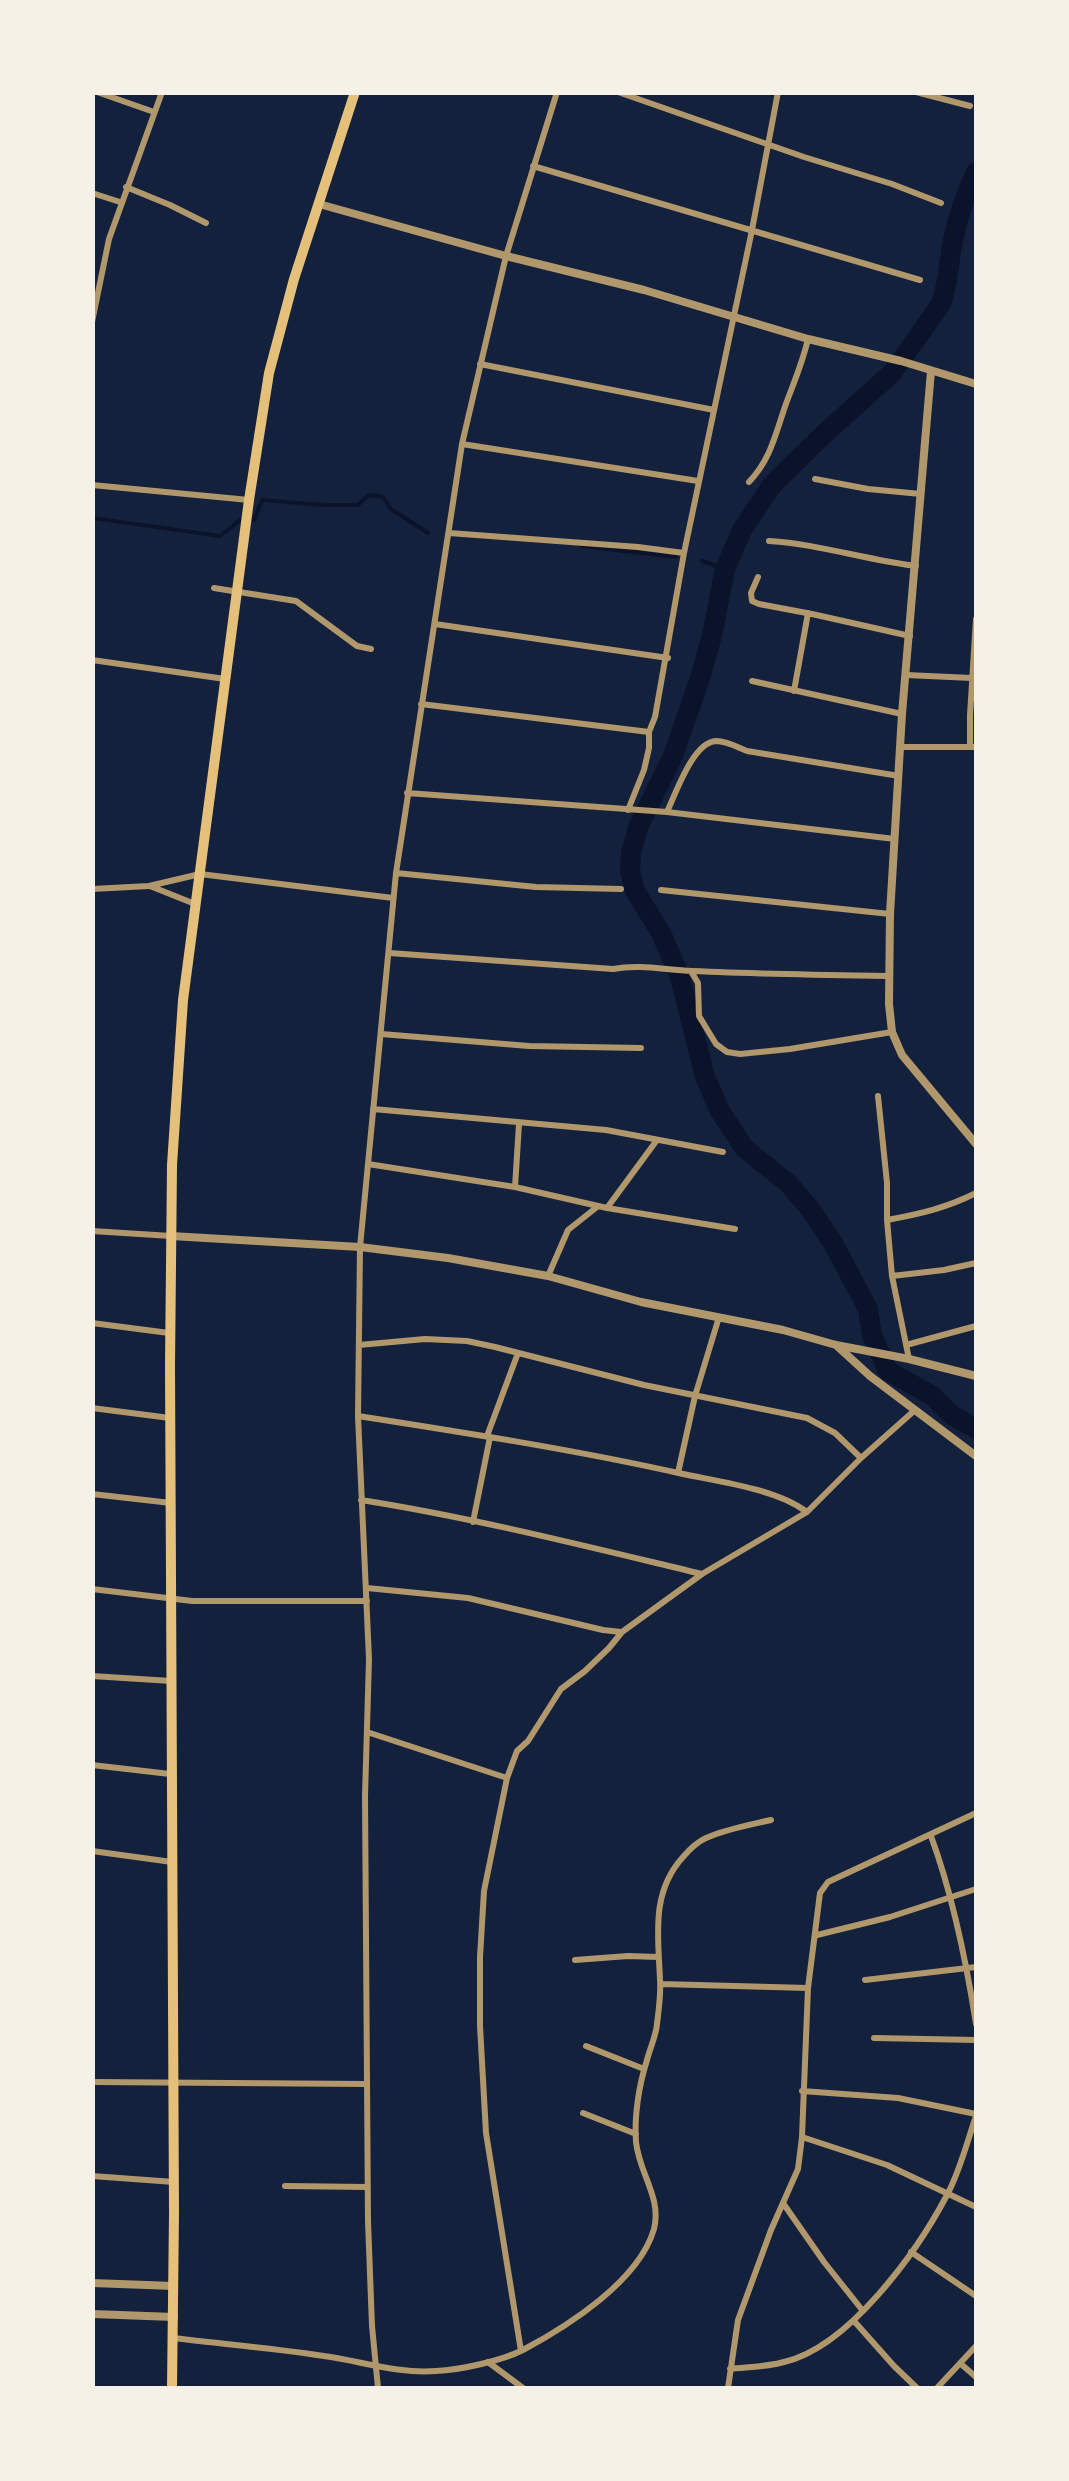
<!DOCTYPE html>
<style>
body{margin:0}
#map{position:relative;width:1069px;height:2481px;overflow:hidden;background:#14213d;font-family:"Playfair Display",serif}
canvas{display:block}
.frame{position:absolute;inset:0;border:95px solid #f6f1e7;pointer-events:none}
</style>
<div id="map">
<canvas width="1069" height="2481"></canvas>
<div class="frame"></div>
</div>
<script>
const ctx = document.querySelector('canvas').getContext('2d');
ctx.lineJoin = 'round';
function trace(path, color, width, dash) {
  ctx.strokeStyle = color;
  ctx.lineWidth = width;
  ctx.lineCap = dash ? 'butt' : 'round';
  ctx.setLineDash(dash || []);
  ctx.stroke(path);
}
trace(new Path2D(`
 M92,518L220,536L240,520
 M254,520L262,500L324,505H358L369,495L383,497L391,509L428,533
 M582,546L676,557
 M702,561L725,569`), '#0b132b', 4);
trace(new Path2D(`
 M976,172C966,194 958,216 953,240C949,261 948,284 941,304L892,373L823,435L772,485L742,530L725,569L712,636L700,678L673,756L639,825L631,852L630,871L635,891L661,933L680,977L705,1077L720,1111L745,1149L788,1183L811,1210L833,1243L868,1309L872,1335L888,1371L931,1395L952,1415L976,1429`), '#0b132b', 20);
trace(new Path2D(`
 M97,92L154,112
 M618,92L804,157L892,184L941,203
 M916,92L970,106
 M533,166L920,280
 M126,187L170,205L206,223
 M92,193L120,202
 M92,322L109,239L162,92
 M480,364L714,410
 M462,444L698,481
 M815,479L868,489L921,494
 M749,482C772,458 776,431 787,401C795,380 803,361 808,339
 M92,485L249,500
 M449,533L638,547L684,553
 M769,541C819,544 866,560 916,566
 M758,577L751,593L752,601L759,604L812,614L910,636
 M214,588L296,601L357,646L371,649
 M435,624L668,658
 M92,660L225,679
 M906,675L972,678
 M752,681L902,714
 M794,691L808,613
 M421,704L649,732
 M901,747H976
 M970,747V715L976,619
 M407,793L667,812L895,839
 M628,810L644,770L649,748V732L655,717L684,553L752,230L778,92
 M667,812C676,793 693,742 716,741C727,741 737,747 747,751L899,776
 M396,873L536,887L621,889
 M150,886L195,904
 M92,889L149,886L200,874L393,898
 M661,890L890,914
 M389,953L613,969C640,964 665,970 692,971C757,974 823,975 889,976
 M692,973L698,983L699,1016L716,1044L727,1052L740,1054L790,1049L892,1032
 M381,1034L529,1046L641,1048
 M878,1096L887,1183V1220L892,1276L909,1359
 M373,1109L606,1130L723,1152
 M368,1164L515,1187L607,1208L735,1229
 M515,1187L519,1124
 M607,1208L657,1140
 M887,1220C920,1214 946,1208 976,1193
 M92,1231L171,1236
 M548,1276L568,1230L597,1207
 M892,1276L944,1270L976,1263
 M92,1323L169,1333
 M359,1345L425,1339L467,1341L495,1347L644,1385L807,1418L835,1433L861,1458
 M906,1345L976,1326
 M92,1408L170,1418
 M358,1416C467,1433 576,1450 683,1474C721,1482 776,1489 807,1512
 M487,1436L518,1353
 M678,1473L695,1396L719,1317
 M92,1494L171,1503
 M361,1500C475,1518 589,1547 702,1574
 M473,1522L490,1437
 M367,1588L468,1598L603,1630L621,1632
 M92,1589L192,1601H367
 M92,1676L171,1681
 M367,1732L507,1778
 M92,1765L170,1774
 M931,1836C953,1896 966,1960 976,2024
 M92,1851L172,1862
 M817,1935L890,1917L976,1889
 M575,1960L628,1956L658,1957
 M865,1980L976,1967
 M661,1984L808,1988
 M874,2038L976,2040
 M586,2046L644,2069
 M92,2082L366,2084
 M802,2091L898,2098L976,2114
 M583,2113L636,2134
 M802,2137L887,2165L976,2207
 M92,2176L174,2182
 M285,2186L367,2187
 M783,2203L824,2262L863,2311
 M911,2252L976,2296
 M854,2321L894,2366L917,2388
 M173,2338C223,2344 274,2348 324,2356C361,2361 397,2374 436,2371C460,2370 501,2361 523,2350C568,2326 639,2281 654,2229C662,2198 639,2173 636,2142C634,2116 639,2085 647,2060C650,2048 656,2036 657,2024C659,2009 661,1993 660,1979C658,1935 651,1892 683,1857C689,1850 697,1842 706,1838C726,1829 749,1825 771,1820
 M521,2351L486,2133L480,2026V1957L484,1891L507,1778L517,1751L528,1741L561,1689L585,1671L609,1648L622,1632L702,1574L807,1512L861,1458L915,1410
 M488,2362L523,2388
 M961,2364L976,2377
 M730,2369C748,2367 767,2367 784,2362C849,2347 917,2252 947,2195C960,2171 967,2142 976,2116
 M378,2388L372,2326L368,2221L365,1796L369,1659L358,1416L360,1247L396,873L462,444L506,256L557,92
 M728,2388L738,2320L771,2230L798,2169L802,2137L808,1988L820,1893L828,1882L976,1813
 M937,2388L976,2346`), '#b1986c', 6);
trace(new Path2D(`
 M319,204L506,256L644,290L808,339L901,361L976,384
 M931,371L902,714L890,914L889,1004L892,1032L902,1055L976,1144
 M171,1236L360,1247L448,1258L548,1276L641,1302L783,1330L836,1345L909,1359L976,1376
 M836,1345L870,1376L976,1456
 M92,2283L174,2286
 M92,2314L174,2317`), '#b1986c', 8);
trace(new Path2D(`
 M172,2388L174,2213L170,1366L172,1165L183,1000L249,500L269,373L294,279L355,92`), '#e5c07b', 10);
</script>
